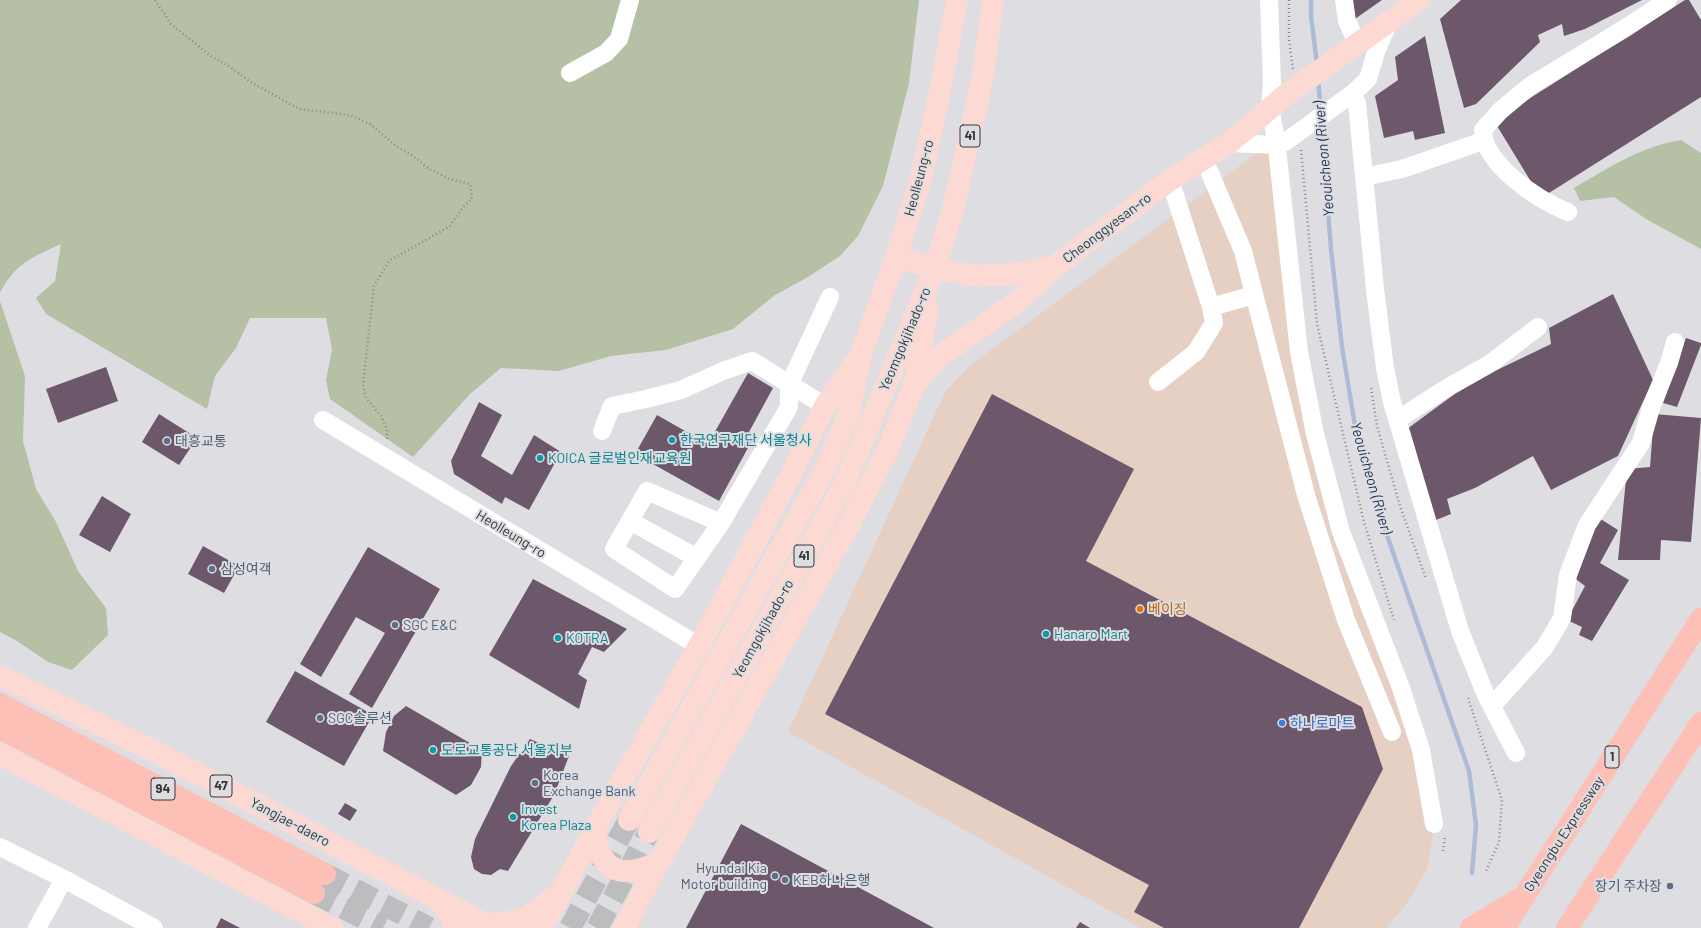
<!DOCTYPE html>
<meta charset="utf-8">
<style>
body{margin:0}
canvas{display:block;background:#dedee2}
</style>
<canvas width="1701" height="928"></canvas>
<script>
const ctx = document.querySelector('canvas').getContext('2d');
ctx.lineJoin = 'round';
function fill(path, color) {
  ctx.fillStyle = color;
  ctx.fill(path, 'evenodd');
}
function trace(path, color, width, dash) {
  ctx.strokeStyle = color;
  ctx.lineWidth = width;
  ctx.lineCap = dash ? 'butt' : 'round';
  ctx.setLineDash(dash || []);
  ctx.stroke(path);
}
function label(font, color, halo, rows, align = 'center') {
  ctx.font = font + ' Barlow,"Noto Sans KR",sans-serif';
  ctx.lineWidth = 4;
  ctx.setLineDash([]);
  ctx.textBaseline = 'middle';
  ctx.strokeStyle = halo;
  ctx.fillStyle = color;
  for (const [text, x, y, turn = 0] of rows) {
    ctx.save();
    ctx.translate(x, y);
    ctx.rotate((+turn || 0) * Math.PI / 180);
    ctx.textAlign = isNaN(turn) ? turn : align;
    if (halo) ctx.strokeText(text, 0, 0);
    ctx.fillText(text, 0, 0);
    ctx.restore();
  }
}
fill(new Path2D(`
 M1276,139L1315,434L1401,688L1434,824L1428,867L1405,906L1386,928H1141L788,732L945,392L971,365Z`), '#e6d0c4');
fill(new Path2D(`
 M0,0H919L909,83L883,186L858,236L840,256L808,277L775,295L733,329L666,350L611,356L559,371L501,368L470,394L413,457L330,399L326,380L332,350L326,318H250L236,348L215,376L207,409L46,314L36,298L55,281L61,244C33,257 15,263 0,293Z
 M1681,140L1701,153V249L1646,219L1614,197L1580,201L1574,188C1608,168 1642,146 1681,140Z
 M0,301L25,376L23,441L36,489L56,522L78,571L106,608L108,635L72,670L48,662L17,641L0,632Z`), '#b5c0a4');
trace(new Path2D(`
 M1311,0V16L1317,64
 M1318,79L1321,112
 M1321,121L1331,249L1342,347L1357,438L1381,518L1469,771L1476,825L1472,873`), '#adbcd6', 4.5);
fill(new Path2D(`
 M1351,0H1382L1352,21Z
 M1461,0H1642L1585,29L1564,36L1562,24L1538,35L1540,42L1476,104L1464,108L1440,19Z
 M1685,0H1689L1701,20V97L1541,198L1494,121Z
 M1425,36L1445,133L1415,140L1413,131L1384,138L1375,96L1398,80L1395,57Z
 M1613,294L1653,380L1618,456L1551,490L1533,456L1475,488L1447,499L1451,514L1436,520L1407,429L1456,393L1495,371L1551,344L1549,328Z
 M1686,338L1701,343V345L1677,407L1663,403Z
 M106,367L118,401L58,423L46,389Z
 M748,373L773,388L749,432L755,435L719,501L635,454L657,415L708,444Z
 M992,394L1134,469L1086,561L1362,707L1383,769L1299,928H1164L1134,912L1149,885L825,714Z
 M479,402L502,415L481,456L512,475L534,435L561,452L529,510L505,497L502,504L454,474L451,461Z
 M159,414L197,438L179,465L142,442Z
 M1654,414L1701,418L1691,542L1661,540L1660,560H1618L1627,469L1650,467Z
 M102,496L131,514L110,552L79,535Z
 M1599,518L1618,530L1600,563L1629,580L1592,641L1579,635L1582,627L1567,620L1585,586L1573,577Z
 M203,546L239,566L224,593L188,574Z
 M368,547L440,589L372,708L349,694L385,633L356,617L321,677L300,664Z
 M533,579L627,629L604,652L592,647L578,674L587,680L579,709L489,655Z
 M295,671L373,715L344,766L266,722Z
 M406,706L482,750L481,767L471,785L456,795L383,751L386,732L394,716Z
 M530,739L569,756L554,795L508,871L500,869L491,875L482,874L474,869L471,857L475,839L511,766Z
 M345,803L357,810L350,821L338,814Z
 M741,824L934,928H686Z
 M221,918L240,928H216Z
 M1080,922L1090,928H1076Z`), '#6c576b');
trace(new Path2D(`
 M570,928L629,820
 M597,928L649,832`), '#bdbdc0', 22, [22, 11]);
trace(new Path2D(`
 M325,874L429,928
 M314,893L383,928`), '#bdbdc0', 22, [22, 11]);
trace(new Path2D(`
 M155,0L171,24L212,57L226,64L249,81L299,109L350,115L370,124L396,146L413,156L429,169L450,179L470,184L472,199L463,207L450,226L389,261L374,286L363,385L366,398L381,416L387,429V440
 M1289,0V40L1293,69
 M1301,150L1317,324L1364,522L1394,620
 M1371,388L1377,426L1400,506L1426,579
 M1468,698L1502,800L1499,842L1486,871
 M1443,851L1445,836`), '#89898c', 2.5, [1, 3]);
trace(new Path2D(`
 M1269,0L1272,84L1270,108L1276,139L1299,352L1315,434L1341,532L1401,688L1421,750L1434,824
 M1344,0L1347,21L1357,43
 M570,73L606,53L619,39L630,0
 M1352,94L1357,103L1375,289L1385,368L1392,402L1460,631L1485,693L1516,753
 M1229,143L1277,145L1285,142L1352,94L1368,79L1376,52L1389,21
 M1204,159L1243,251L1306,495L1346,620L1392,732
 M1364,177L1402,169L1483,141
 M1568,212C1538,200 1484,165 1483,130L1500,111L1530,86L1627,27L1668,0
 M1211,307L1254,295
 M1158,382L1196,352L1214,323L1211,307L1170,180
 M323,420L699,646
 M1397,420L1445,389L1491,363L1538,327
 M602,431L612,406L646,399L681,390L723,371L752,361L825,406
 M630,521L697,558
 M721,523L647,491L614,549L675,589L721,523L789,407V385L830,297
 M1492,706L1545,647L1562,618L1568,575L1587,525L1641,443L1651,408L1669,363L1675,342
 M0,847L64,879L154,928
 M37,928L64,879`), '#fff', 18);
trace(new Path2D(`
 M896,257L935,268L975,276L1015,274L1056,266L1170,180L1229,143L1287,94L1419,0
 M915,383L940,356L1022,298L1056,266
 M0,676L154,751L493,928
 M0,754L332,928
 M629,820L825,469L848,416L862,351L896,257L921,178L941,86L957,0
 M595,829C599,873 622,880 659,862
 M649,832L845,483L935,268L952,213L969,140L983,75L993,0
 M439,900L448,913L455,928
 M484,924C515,924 532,918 554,897
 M542,928L603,814L699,646L793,471L825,406L856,361
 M624,928L659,862L851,521L886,454L915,383L928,307`), '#fdd9d3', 22);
trace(new Path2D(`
 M0,704L325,874
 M0,728L314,893
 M1471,928L1519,899
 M1504,928L1701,619
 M1567,928L1701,723`), '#fcc0b6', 22);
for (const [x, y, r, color] of [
 [672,440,4,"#0f9aa8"],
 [167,441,4,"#5c6f8a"],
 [540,458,4,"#0f9aa8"],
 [212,569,4,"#5c6f8a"],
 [1140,609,4,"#e8710a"],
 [395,625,4,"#5c6f8a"],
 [1046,634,4,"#0f9aa8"],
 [558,638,4,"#0f9aa8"],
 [320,718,4,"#5c6f8a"],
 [1282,723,4,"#3f7fe0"],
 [433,750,4,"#0f9aa8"],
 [535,783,4,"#5c6f8a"],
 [513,817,4,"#0f9aa8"],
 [775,876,4,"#5c6f8a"],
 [785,880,4,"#5c6f8a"],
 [1670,886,4,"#5c6f8a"]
]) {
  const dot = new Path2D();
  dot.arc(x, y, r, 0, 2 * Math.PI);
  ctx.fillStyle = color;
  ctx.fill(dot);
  trace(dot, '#dedee2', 1.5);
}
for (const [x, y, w] of [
 [970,136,20],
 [804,556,20],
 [1612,757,14],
 [221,786,22],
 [163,789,24]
]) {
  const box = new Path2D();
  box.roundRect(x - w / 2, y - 11, w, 22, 3);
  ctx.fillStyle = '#dedee2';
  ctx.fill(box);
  trace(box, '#373739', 1);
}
label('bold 13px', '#373739', null, [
 ["41",970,136],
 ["41",804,556],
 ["1",1612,757],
 ["47",221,786],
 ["94",163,789]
]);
label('14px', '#373739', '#dedee2', [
 ["Heolleung-ro",919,178,-75],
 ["Cheonggyesan-ro",1107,228,-37],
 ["Yeomgokjihado-ro",905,339,-67],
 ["Heolleung-ro",511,534,31],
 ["Yeomgokjihado-ro",763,629,-61],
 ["Yangjae-daero",290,822,28],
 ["Gyeongbu Expressway",1564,834,-57]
]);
label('14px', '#0d838f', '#dedee2', [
 ["한국연구재단 서울청사",680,440],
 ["KOICA 글로벌인재교육원",548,458],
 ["Hanaro Mart",1054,634],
 ["KOTRA",566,638],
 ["도로교통공단 서울지부",441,750],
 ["Invest",521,809],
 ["Korea Plaza",521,825]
], 'left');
label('14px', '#4e5e75', '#dedee2', [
 ["대흥교통",175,441],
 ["삼성여객",220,569],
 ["SGC E&C",403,625],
 ["SGC솔루션",328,718],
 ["Korea",543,775],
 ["Exchange Bank",543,791],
 ["Hyundai Kia",767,868,"right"],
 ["Motor building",767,884,"right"],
 ["KEB하나은행",793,880],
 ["장기 주차장",1662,886,"right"]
], 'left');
label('14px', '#c56008', '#dedee2', [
 ["베이징",1148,609]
], 'left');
label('14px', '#366cbe', '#dedee2', [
 ["하나로마트",1290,723]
], 'left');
label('italic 15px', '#1f3156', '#dedee2', [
 ["Yeouicheon (River)",1324,159,-95],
 ["Yeouicheon (River)",1371,478,74]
]);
</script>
